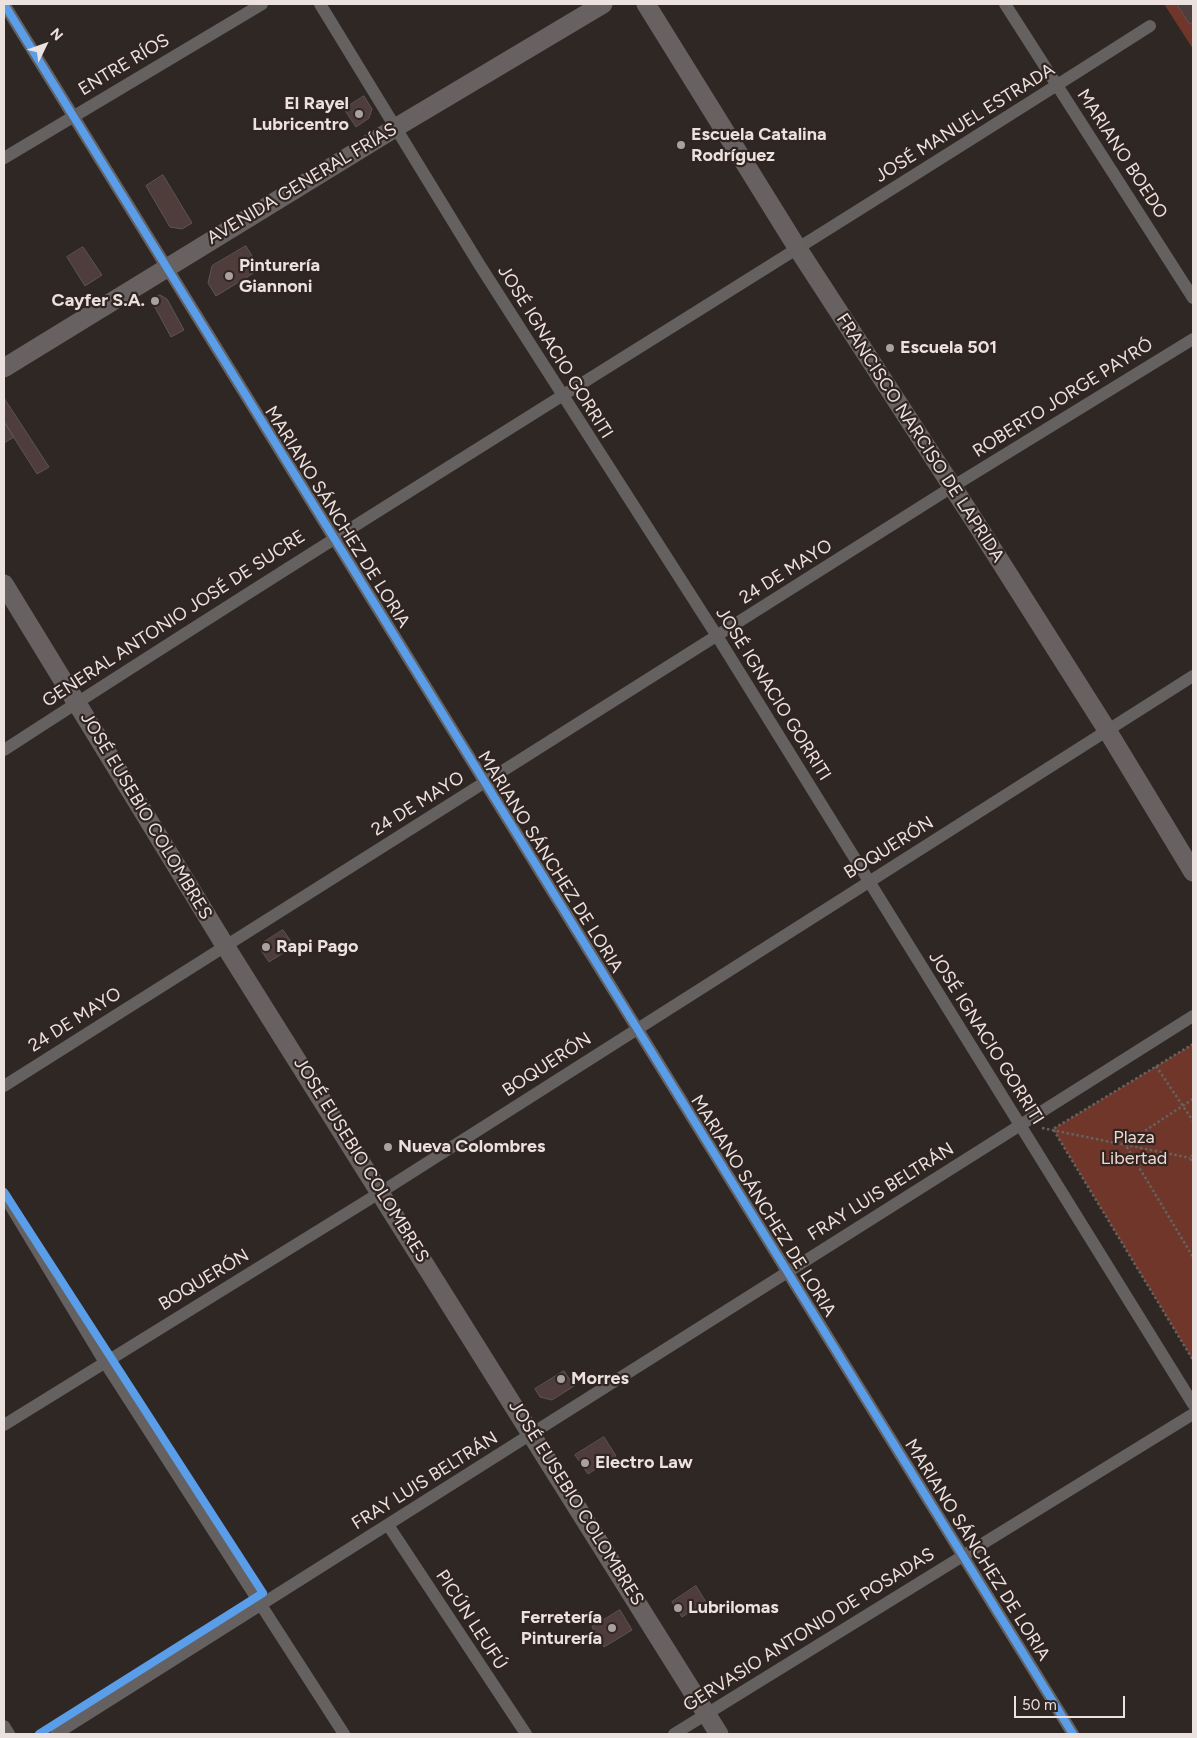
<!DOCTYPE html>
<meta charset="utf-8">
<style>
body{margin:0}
#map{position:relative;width:1197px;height:1738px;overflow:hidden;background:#2e2724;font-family:Figtree,sans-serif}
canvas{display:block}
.frame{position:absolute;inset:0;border:5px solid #ebe2e0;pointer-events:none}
.north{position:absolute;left:20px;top:20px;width:50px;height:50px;-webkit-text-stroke:4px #312521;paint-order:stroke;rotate:48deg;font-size:14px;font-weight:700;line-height:20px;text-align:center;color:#ebe2e0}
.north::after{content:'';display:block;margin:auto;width:18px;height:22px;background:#ebe2e0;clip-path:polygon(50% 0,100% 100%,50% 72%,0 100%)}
.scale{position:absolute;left:1014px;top:1696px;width:111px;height:22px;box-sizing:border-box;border:2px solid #ebe2e0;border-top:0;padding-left:6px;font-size:15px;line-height:18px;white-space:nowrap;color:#ebe2e0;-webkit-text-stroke:4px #312521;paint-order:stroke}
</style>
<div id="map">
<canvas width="1197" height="1738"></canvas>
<div class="frame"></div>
<div class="north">N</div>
<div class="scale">50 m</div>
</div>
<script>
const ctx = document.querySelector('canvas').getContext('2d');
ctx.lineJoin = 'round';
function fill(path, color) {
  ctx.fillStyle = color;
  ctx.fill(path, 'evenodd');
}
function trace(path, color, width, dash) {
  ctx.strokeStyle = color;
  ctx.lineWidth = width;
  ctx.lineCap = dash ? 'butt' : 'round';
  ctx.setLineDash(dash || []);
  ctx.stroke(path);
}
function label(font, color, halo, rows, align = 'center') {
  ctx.font = font + ' Figtree,sans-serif';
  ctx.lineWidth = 4.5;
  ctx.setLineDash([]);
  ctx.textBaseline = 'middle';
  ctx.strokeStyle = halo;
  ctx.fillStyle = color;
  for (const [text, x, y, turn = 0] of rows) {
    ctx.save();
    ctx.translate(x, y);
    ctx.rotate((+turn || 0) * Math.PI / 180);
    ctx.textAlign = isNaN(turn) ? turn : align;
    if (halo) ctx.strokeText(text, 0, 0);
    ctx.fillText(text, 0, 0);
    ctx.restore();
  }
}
fill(new Path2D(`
 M1164,4H1193V49Z
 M1193,1044V1360L1053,1129Z`), '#6f3629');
const building = new Path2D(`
 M1177,4H1193V22L1190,24Z
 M364,96L372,109L369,118L356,127L344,109Z
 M163,175L192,223L182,229L170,227L146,186Z
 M246,246L260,269L216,296L208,283L212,266Z
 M83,247L102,275L85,286L67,257Z
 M160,295L167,299L184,330L171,337L151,300Z
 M4,398L49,467L37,474L4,422Z
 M4,421L14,437L4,443Z
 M283,930L294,946L269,962L261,950L264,942Z
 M564,1371L574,1386L552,1400L540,1397L535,1389Z
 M604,1437L616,1456L588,1474L575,1455Z
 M696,1586L706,1602L682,1617L672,1602Z
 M620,1610L632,1630L604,1647L592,1627Z`);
fill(building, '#4e3d3a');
trace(building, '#5c5553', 1);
trace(new Path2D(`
 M1193,1044L1053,1129L1193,1360
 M1156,1066L1193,1121
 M1193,1099L1125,1144L1193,1257
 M1042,1128L1190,1158
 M1193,1155L1190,1158L1193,1163`), '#656260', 2.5, [2.5, 2.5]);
trace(new Path2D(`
 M4,4L1073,1734
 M320,4L479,264L717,636L1193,1404
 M1005,4L1193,298
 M4,158L262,4
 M4,750C383,504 769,269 1150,26
 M4,1086L952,487L1193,339
 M4,1195L104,1361L344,1734
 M4,1425L381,1192L1193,676
 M388,1525L526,1734
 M4,1726L9,1734
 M56,1734L1193,1016
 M674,1734L1193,1414`), '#646160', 12);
trace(new Path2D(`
 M646,4L798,249L974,520L1107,730L1193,872
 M4,368L395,128L603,4
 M4,584L229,952L719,1734`), '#676261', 19);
trace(new Path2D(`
 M4,4L1073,1734
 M4,1192L263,1593L39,1734`), '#5a9eea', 8);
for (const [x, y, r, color] of [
 [359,114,5,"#a9a19e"],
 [681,145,5,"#a9a19e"],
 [229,276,5,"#a9a19e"],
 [155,301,5,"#a9a19e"],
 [890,348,5,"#a9a19e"],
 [266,947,5,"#a9a19e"],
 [388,1147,5,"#a9a19e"],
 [561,1379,5,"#a9a19e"],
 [585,1463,5,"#a9a19e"],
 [678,1608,5,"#a9a19e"],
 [612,1628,5,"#a9a19e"]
]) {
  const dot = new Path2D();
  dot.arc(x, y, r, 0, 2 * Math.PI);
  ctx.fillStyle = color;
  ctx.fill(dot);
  trace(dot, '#312521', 2);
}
label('18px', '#ebe2e0', '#312521', [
 ["ENTRE RÍOS",124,65,-31],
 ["JOSÉ MANUEL ESTRADA",965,123,-32],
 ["MARIANO BOEDO",1122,154,57],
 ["AVENIDA GENERAL FRÍAS",302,184,-31],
 ["JOSÉ IGNACIO GORRITI",555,352,58],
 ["ROBERTO JORGE PAYRÓ",1063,398,-32],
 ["FRANCISCO NARCISO DE LAPRIDA",920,438,57],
 ["MARIANO SÁNCHEZ DE LORIA",337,517,58],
 ["24 DE MAYO",786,572,-32],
 ["GENERAL ANTONIO JOSÉ DE SUCRE",174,619,-33],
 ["JOSÉ IGNACIO GORRITI",773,694,58],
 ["24 DE MAYO",418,804,-32],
 ["JOSÉ EUSEBIO COLOMBRES",146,816,59],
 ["BOQUERÓN",889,848,-32],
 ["MARIANO SÁNCHEZ DE LORIA",550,862,58],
 ["24 DE MAYO",75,1020,-32],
 ["JOSÉ IGNACIO GORRITI",986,1038,58],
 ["BOQUERÓN",547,1065,-33],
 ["JOSÉ EUSEBIO COLOMBRES",361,1160,58],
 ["FRAY LUIS BELTRÁN",881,1192,-32],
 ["MARIANO SÁNCHEZ DE LORIA",763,1206,58],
 ["BOQUERÓN",204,1280,-31],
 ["FRAY LUIS BELTRÁN",425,1481,-32],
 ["JOSÉ EUSEBIO COLOMBRES",576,1503,58],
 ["MARIANO SÁNCHEZ DE LORIA",977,1550,58],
 ["PICÚN LEUFÚ",471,1620,57],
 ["GERVASIO ANTONIO DE POSADAS",809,1630,-32]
]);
label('bold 18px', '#ebe2e0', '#312521', [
 ["El Rayel",349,104,"right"],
 ["Lubricentro",349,125,"right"],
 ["Escuela Catalina",691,135],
 ["Rodríguez",691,156],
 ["Pinturería",239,266],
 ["Giannoni",239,287],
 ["Cayfer S.A.",145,301,"right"],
 ["Escuela 501",900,348],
 ["Rapi Pago",276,947],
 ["Nueva Colombres",398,1147],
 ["Morres",571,1379],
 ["Electro Law",595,1463],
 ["Lubrilomas",688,1608],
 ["Ferretería",602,1618,"right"],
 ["Pinturería",602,1639,"right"]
], 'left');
label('18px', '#efd6d0', '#312521', [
 ["Plaza",1134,1138],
 ["Libertad",1134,1159]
]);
</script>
